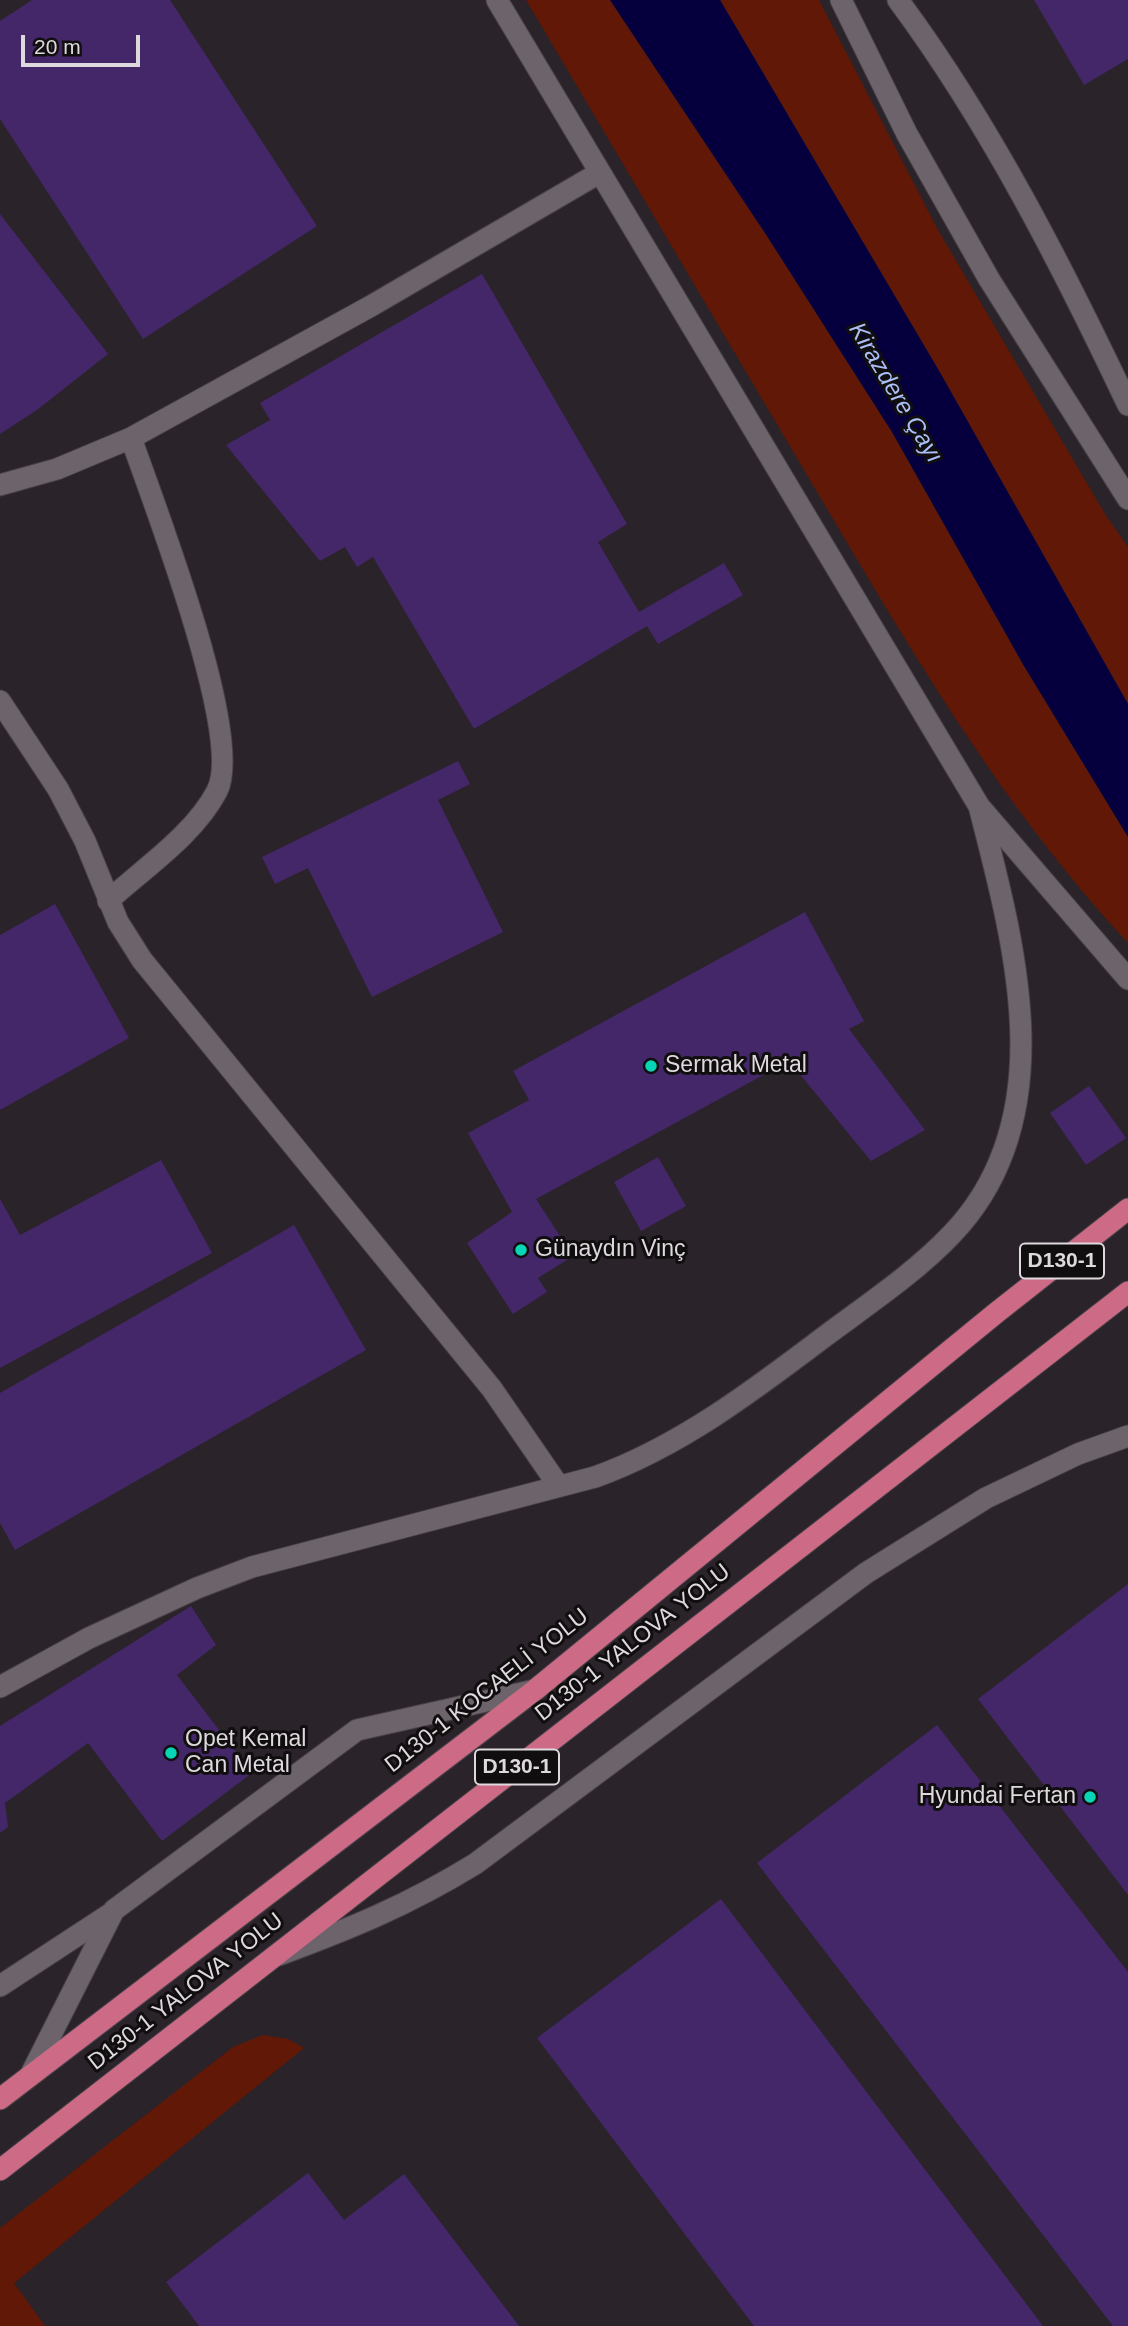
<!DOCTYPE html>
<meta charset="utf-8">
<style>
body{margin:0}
#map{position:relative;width:1128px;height:2326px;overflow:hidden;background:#2a2329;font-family:Arial,sans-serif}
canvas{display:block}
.scale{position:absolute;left:21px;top:35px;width:119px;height:32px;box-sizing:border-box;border:4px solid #ded9dd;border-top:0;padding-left:9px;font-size:21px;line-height:24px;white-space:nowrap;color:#ded9dd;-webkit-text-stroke:5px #110e10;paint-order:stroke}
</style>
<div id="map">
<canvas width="1128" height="2326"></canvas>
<div class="scale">20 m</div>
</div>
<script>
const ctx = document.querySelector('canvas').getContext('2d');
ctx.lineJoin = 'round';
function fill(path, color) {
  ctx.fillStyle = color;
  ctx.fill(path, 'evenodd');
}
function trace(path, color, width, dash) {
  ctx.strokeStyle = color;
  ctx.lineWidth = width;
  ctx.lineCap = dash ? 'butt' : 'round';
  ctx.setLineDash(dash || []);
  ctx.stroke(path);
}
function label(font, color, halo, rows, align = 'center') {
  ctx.font = font + ' Arial,sans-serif';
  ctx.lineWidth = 6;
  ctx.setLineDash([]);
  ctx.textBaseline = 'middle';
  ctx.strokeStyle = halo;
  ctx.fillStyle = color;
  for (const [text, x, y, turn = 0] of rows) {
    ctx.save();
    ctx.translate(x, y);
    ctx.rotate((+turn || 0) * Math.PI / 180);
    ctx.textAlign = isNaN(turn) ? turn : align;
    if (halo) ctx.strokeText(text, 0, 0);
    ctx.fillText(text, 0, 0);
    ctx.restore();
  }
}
fill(new Path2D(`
 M526,0H610L767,236L892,432L1024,666L1128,837V943C999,804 906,642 810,480C715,320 621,160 526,0Z
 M720,0H819L938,230L1105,514L1128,547V704L938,369Z
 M263,2035L288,2039L304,2048L14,2283L45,2326H0V2228L233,2047Z`), '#611806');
fill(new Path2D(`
 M610,0H720L938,369L1128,704V837L1024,666L892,432L767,236Z`), '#05003d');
fill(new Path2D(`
 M32,0H170L317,226L143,339L0,119V21Z
 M1034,0H1128V59L1084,85Z
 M0,214L108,354L37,410L0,434Z
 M482,274L627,524L598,542L639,612L724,563L743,595L658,644L647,626L474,729L373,557L357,567L345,547L320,561L226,445L270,420L260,403Z
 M458,761L470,784L438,800L503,932L372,997L308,868L275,884L262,857Z
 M55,904L129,1038L0,1110V935Z
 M805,912L864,1021L849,1029L925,1130L871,1161L789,1061L536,1199L573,1256L538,1278L547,1292L513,1314L467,1243L512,1212L468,1133L529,1100L513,1071Z
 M1089,1086L1126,1138L1086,1165L1050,1113Z
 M658,1157L686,1206L641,1231L614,1182Z
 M161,1160L212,1253L0,1368V1199L20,1235Z
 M294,1225L366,1350L15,1550L0,1523V1393Z
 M1128,1584V1895L978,1699Z
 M191,1606L216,1645L177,1675L252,1773L162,1841L88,1743L5,1803L8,1827L0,1833V1726Z
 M937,1725L1128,1972V2326H1113L757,1863Z
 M721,1899L1043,2326H754L537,2038Z
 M308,2173L344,2220L404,2174L519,2326H199L166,2282Z`), '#442769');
const minor = new Path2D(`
 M497,0L979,806L1128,979
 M841,0L907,134L989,279L1128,499
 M898,0C990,124 1062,266 1128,405
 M0,485L57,469L131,438
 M0,701L58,789L85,841L118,922L142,960L492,1389L558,1485
 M108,901C144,868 194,835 217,791C245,737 153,502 131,438L371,306L599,173
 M0,1687L89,1638L197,1588L252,1567L595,1477C679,1447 754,1390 824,1337C868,1304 915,1273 952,1234C1064,1117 1014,943 979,806
 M279,1955C352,1928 408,1905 475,1864L866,1573L986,1498L1078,1454L1128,1436
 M0,1986L113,1912
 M30,2076L114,1910L357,1730L535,1690`);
const highway = new Path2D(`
 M0,2099L535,1690L996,1313L1128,1209
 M0,2170L1128,1292`);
trace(minor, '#484147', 23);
trace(highway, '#484147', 23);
trace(minor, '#6d646b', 21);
trace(highway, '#cd6b87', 21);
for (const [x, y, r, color] of [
 [651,1066,7,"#08d5b5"],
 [521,1250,7,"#08d5b5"],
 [171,1753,7,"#08d5b5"],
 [1090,1797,7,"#08d5b5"]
]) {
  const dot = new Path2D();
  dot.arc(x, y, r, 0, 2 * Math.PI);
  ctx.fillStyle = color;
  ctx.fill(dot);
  trace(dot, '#110e10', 2.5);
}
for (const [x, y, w] of [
 [1062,1261,84],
 [517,1767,84]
]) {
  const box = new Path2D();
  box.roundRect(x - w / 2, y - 17.5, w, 35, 5);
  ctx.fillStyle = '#110e10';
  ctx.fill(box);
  trace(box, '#ded9dd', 2);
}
label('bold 21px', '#ded9dd', null, [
 ["D130-1",1062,1261],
 ["D130-1",517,1767]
]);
label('23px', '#ded9dd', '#110e10', [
 ["Sermak Metal",665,1066],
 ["Günaydın Vinç",535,1250],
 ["Opet Kemal",185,1740],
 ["Can Metal",185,1766],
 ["Hyundai Fertan",1076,1797,"right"]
], 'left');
label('23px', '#ded9dd', '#110e10', [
 ["D130-1 YALOVA YOLU",633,1643,-38],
 ["D130-1 KOCAELİ YOLU",487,1691,-38],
 ["D130-1 YALOVA YOLU",186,1992,-38]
]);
label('italic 24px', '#abbff8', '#110e10', [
 ["Kirazdere Çayı",895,393,59]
]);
</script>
